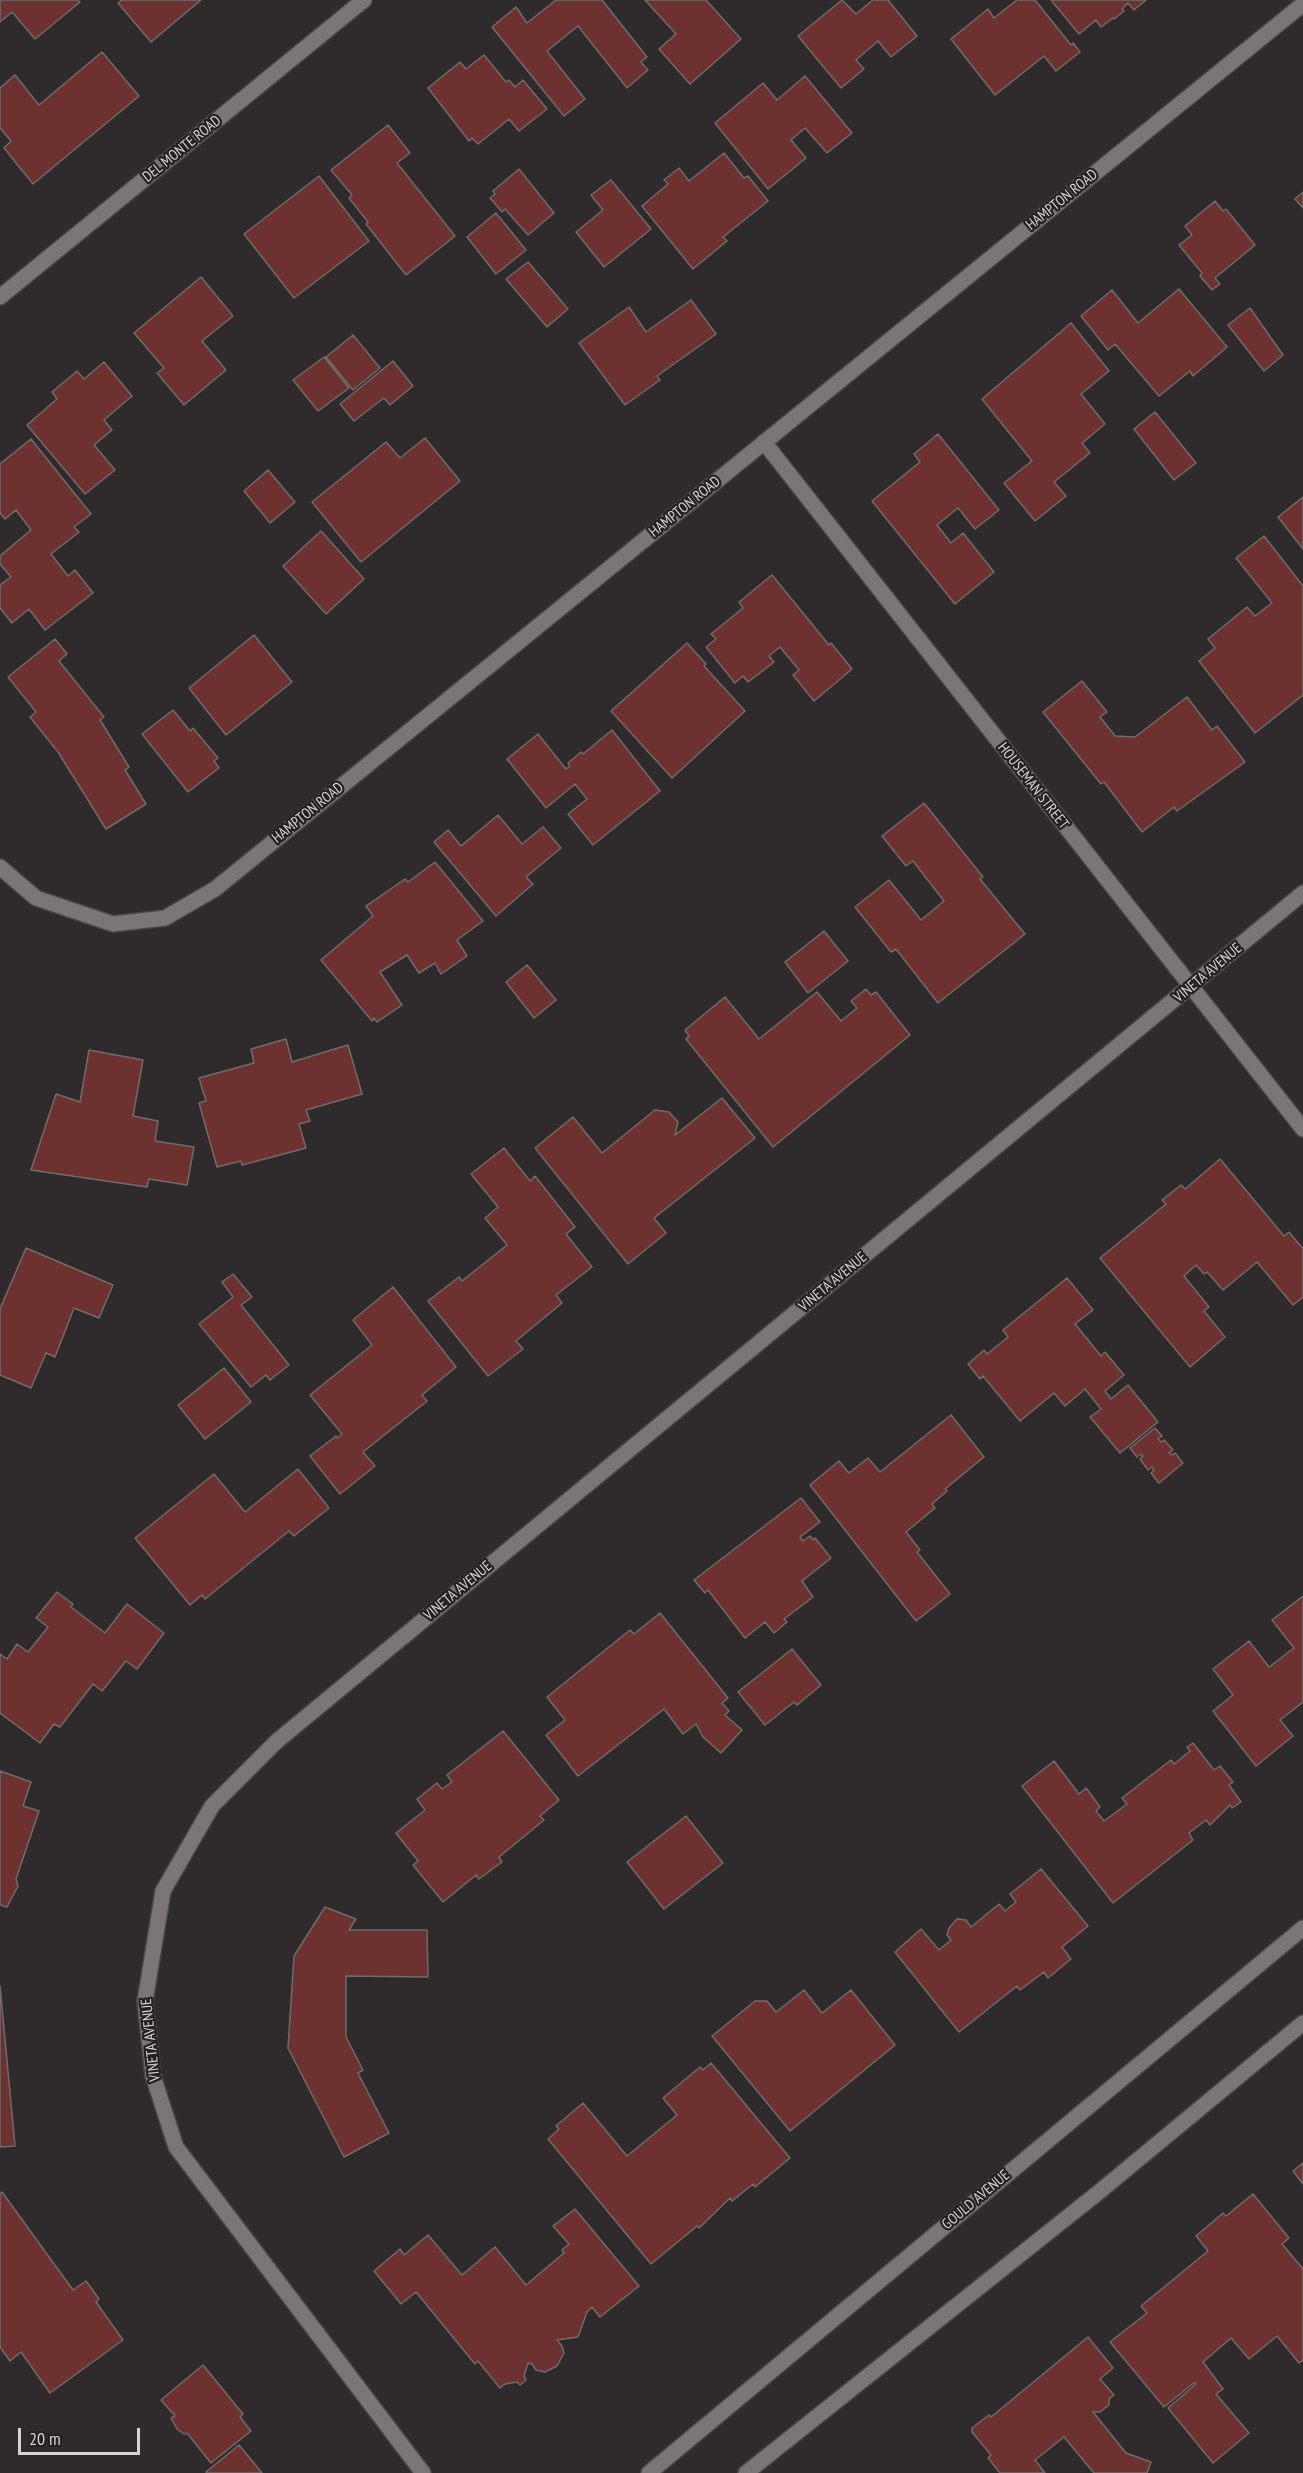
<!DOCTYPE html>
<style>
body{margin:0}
#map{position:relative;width:1303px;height:2473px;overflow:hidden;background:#2f2a2c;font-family:"PT Sans Narrow",sans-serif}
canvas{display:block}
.scale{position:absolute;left:18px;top:2428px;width:122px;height:27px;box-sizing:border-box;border:3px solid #d6d2d3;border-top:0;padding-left:8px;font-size:18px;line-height:21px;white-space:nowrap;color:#d6d2d3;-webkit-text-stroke:4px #252022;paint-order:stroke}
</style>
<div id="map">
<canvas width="1303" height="2473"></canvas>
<div class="scale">20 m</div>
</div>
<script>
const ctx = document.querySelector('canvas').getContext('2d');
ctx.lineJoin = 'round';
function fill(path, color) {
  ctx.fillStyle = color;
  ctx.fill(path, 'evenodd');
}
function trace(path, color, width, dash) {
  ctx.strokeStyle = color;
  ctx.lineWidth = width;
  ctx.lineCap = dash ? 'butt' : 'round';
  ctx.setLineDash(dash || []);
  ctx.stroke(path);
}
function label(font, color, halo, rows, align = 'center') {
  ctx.font = font + ' "PT Sans Narrow",sans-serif';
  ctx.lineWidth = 4.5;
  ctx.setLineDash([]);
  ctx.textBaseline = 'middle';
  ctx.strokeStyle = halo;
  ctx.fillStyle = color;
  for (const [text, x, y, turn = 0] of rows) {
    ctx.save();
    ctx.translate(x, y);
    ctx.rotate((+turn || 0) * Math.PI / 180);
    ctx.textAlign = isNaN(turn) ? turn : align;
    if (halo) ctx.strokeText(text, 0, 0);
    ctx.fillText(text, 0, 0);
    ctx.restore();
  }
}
const building = new Path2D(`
 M0,0H78L80,2L35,39L12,12L0,22Z
 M122,0H201L151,42L118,3Z
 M556,0H602L647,57L641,62L648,70L627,88L578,26L547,51L585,99L564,116L492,27L516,7L527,23Z
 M645,0H706L741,39L690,84L659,49L676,34Z
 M842,0L856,14L873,0H888L917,36L891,57L878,41L856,60L864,69L841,88L798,36Z
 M1017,0H1035L1071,45L1073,43L1080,52L1056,71L1044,56L995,95L951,39L988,9L994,18Z
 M1051,0H1146L1134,10L1128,3L1122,9L1124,11L1114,19L1113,18L1101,27L1096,20L1079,34Z
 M102,52L139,96L33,184L4,148L11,141L0,128V88L15,75L39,105Z
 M484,55L506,82L509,80L515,87L523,80L547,109L519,131L509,119L478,144L472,138L469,141L428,88L460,62L466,69Z
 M805,76L852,133L827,153L805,128L791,140L806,158L768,189L715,123L763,83L777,100Z
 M388,125L410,153L397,163L455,236L406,275L366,224L368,222L349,198L352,195L331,170Z
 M724,153L744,178L748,176L768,201L723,237L727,241L693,269L642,206L668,184L664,180L679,168L689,181Z
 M519,169L554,213L528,235L505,209L502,212L490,198L495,194L493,191Z
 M319,176L369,241L294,298L244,234Z
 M611,180L651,229L604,267L576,232L603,210L591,195Z
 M1303,192V208L1295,199Z
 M1215,201L1223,211L1226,209L1255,245L1215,278L1220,284L1212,290L1200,276L1202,273L1179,245L1192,235L1185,226Z
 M496,213L526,250L496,274L467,237Z
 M528,262L568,309L547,327L506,279Z
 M201,277L233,316L202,341L226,370L184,405L157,373L164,368L134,333Z
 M1179,289L1227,347L1193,376L1190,371L1159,396L1115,344L1108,350L1081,316L1112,290L1138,323Z
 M691,300L716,334L657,376L660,380L625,405L579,343L629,307L646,332Z
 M1250,308L1283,355L1264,371L1228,325Z
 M1071,323L1109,371L1081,394L1105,424L1082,443L1090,453L1054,482L1066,496L1035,521L1004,483L1032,461L982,399Z
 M353,335L380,368L353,390L326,357Z
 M324,357L349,388L318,411L293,380Z
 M393,361L413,386L390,405L384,398L354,421L340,404Z
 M104,362L132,396L104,420L112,430L94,445L115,470L85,494L27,425L57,399L52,392L77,371L84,379Z
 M1155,412L1196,463L1174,480L1134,429Z
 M938,434L999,510L975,529L958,508L937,525L951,543L963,533L994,572L955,604L872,501L920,462L914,454Z
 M425,438L460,481L361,562L312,502L386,442L400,458Z
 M31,439L91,514L74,527L79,532L51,554L68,576L75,570L93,593L45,630L29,609L12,623L0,608V585L11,577L0,564V556L31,530L16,510L5,519L0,513V464Z
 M268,470L295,502L270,523L244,491Z
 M1303,497V549L1278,517Z
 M321,531L364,579L326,614L283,566Z
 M1264,536L1303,586V695L1255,733L1199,661L1215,648L1208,639L1247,607L1255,616L1272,603L1236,558Z
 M772,575L829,645L831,643L852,669L814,701L793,675L799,670L780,647L769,656L774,662L748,682L743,676L735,683L706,647L716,639L711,634L743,608L739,602Z
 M254,635L292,682L226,735L189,688Z
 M55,639L67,654L59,661L104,717L100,720L129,767L125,770L146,804L106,829L58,752L30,717L36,712L8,677Z
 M687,643L706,664L704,666L745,711L672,778L611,711Z
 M1082,681L1107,712L1100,717L1115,736L1135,737L1187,697L1212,730L1217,726L1245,762L1177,811L1174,807L1142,832L1104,782L1101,784L1043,712Z
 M173,710L190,731L193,728L218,758L214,761L219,768L188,792L142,734Z
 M612,730L660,791L593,845L568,814L587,799L575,784L546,808L507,759L538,734L566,769L570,766L568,763L581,752L583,754Z
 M924,803L983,877L980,879L1025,934L938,1003L896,949L891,952L855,907L889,880L921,920L944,901L913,861L906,866L882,836Z
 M498,815L522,844L543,827L561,848L526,877L533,884L496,916L434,842L448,830L461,846Z
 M435,862L483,921L457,940L467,956L441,974L435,963L419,973L407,955L380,972L402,1005L377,1022L374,1018L372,1021L321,960L373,916L366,906L405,879L408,882Z
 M824,931L848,961L808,993L785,962Z
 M527,965L556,1000L534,1018L506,982Z
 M866,989L871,995L876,992L910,1035L773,1147L686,1039L689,1036L685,1030L725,997L759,1039L817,992L841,1021L857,1008L851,1001Z
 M286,1039L292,1062L348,1045L362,1094L306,1110L310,1121L299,1124L306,1148L242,1165L241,1161L217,1167L199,1103L206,1101L199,1078L254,1063L251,1049Z
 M89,1050L143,1060L133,1116L158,1121L155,1141L194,1147L187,1185L149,1179L147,1187L31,1170L56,1094L80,1102Z
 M722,1098L755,1138L654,1218L666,1233L628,1264L535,1148L573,1117L602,1153L655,1110L669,1112L678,1122L675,1135Z
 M504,1148L530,1181L535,1176L575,1227L566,1234L592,1267L556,1295L562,1303L516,1341L523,1349L488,1376L428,1301L459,1277L462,1281L507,1245L485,1218L498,1207L471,1174Z
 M1220,1159L1284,1236L1289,1232L1303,1249V1297L1293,1305L1257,1262L1223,1290L1207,1272L1204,1274L1196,1265L1184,1276L1209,1307L1204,1311L1225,1337L1190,1367L1100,1258L1166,1204L1162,1200L1181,1185L1185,1189Z
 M26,1248L113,1285L99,1318L74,1308L55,1357L46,1353L31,1388L0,1375V1309Z
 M233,1274L252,1297L241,1305L289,1365L270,1380L266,1375L251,1387L199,1324L233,1297L222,1282Z
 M1067,1278L1093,1310L1075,1324L1101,1356L1105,1352L1124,1375L1105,1391L1111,1399L1128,1385L1158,1422L1120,1453L1090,1417L1101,1409L1085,1389L1065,1406L1054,1393L1020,1421L983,1376L980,1379L968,1364L984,1350L987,1354L1008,1337L1003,1330Z
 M393,1287L456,1367L422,1395L427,1401L363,1452L375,1466L340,1494L310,1456L336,1436L337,1438L342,1434L310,1395L372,1345L353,1320Z
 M224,1368L251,1402L205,1439L178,1405Z
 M951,1415L984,1457L945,1489L947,1491L932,1504L935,1508L906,1532L920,1550L917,1552L950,1594L916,1621L810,1485L839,1461L849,1473L868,1458L880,1472Z
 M1155,1428L1162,1436L1158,1439L1161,1442L1164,1440L1173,1450L1169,1453L1172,1455L1175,1453L1183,1463L1159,1483L1151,1473L1154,1470L1152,1467L1148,1470L1140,1459L1143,1456L1141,1454L1137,1457L1130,1448Z
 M298,1469L329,1508L294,1536L289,1531L205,1599L202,1595L190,1605L135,1538L214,1474L245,1512Z
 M801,1498L820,1522L800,1537L803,1541L810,1536L813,1540L815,1538L831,1558L802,1581L813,1597L784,1619L787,1622L774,1633L765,1622L745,1638L708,1590L705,1593L694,1580Z
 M57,1592L73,1604L71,1607L105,1633L127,1604L164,1633L137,1669L126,1661L102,1691L93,1684L60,1727L54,1724L40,1743L0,1713V1654L7,1659L17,1644L28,1652L48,1627L36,1618Z
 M1303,1596V1702L1280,1720L1293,1736L1256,1766L1213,1711L1233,1695L1213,1669L1249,1641L1269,1667L1294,1648L1272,1620Z
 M660,1613L728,1698L722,1703L729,1711L725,1715L742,1730L721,1753L703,1737L696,1724L683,1734L664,1709L578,1776L546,1735L565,1720L547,1697L630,1630L634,1634Z
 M792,1649L821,1685L797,1705L794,1702L765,1725L738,1692Z
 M503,1731L559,1800L540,1816L544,1820L499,1857L502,1862L479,1879L476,1875L443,1902L413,1865L418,1861L396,1833L425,1810L417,1799L437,1783L442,1789L452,1782L447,1775Z
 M1193,1743L1214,1770L1220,1766L1233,1782L1229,1785L1241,1802L1232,1808L1230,1805L1210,1825L1206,1820L1189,1833L1193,1840L1113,1903L1022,1786L1054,1761L1079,1794L1086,1788L1100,1807L1096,1811L1104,1821L1127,1804L1122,1798L1171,1760L1174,1764L1190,1751L1187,1747Z
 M0,1771L31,1782L23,1806L39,1811L16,1879L18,1886L7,1907L0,1905Z
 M686,1816L723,1863L664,1909L627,1862Z
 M1041,1869L1088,1926L1062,1947L1071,1959L1048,1978L1044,1972L1020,1990L1017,1986L959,2032L895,1952L921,1929L939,1950L951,1940L947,1935L949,1928L957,1919L966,1920L971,1927L999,1904L1005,1911L1016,1902L1010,1894Z
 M325,1907L356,1919L349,1930H427L428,1977L346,1976V2037L363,2070L358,2073L389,2133L344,2157L288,2048L294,1956Z
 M0,1986L15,2146L0,2147Z
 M804,1990L822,2013L851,1990L895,2045L790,2131L712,2036L755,2001H767L776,2012Z
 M711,2063L790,2158L755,2187L753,2184L732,2201L730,2198L699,2228L697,2226L651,2264L548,2139L559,2129L556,2126L583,2103L627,2156L677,2115L663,2098L700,2067L703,2070Z
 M1303,2163V2184L1293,2171Z
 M2,2192L73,2290L86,2281L99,2299L96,2302L123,2340L50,2393L21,2352L10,2361L0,2347V2194Z
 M1253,2194L1289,2238L1282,2244L1303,2269V2360L1299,2363L1277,2336L1249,2359L1231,2338L1203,2362L1223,2389L1216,2394L1249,2433L1213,2463L1168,2408L1196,2384L1195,2382L1164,2407L1110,2342L1147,2313L1141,2306L1208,2251L1196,2236L1223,2213L1226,2216Z
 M575,2209L639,2286L600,2317L592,2307L587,2312L578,2337L557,2340L562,2346L564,2353L557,2366L545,2372L536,2370L532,2364L528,2363L524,2376L526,2380L520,2385L517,2382L505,2384L500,2388L478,2361L475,2364L416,2292L401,2304L374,2271L400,2249L404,2255L428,2235L462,2275L495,2247L526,2285L564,2253L562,2250L569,2244L553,2226Z
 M1088,2337L1113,2368L1100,2379L1114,2395L1109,2399V2405L1100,2412H1093L1126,2453L1151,2462L1147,2473H1094L1064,2437L1035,2460L1045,2473H1000L988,2458L991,2455L972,2432V2428L989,2415L991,2417Z
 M203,2365L243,2414L240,2417L251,2431L211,2463L187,2433L184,2434L177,2429L171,2418L175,2416L161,2400Z
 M239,2445L262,2473H207L206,2472Z`);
fill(building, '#6d322f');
trace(building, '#716b6a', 1.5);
const minor = new Path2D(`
 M0,297L364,0
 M764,442L1303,1129
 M0,867L36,898L113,924L165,918L215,889L1303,4
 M423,2473L176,2147L153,2076L145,2001L163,1891L212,1806L277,1741L1303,893
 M649,2473L1303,1928
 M746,2473L1099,2192L1303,2023`);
trace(minor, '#494546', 18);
trace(minor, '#7b7577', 15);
label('15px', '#d6d2d3', '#252022', [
 ["DEL MONTE ROAD",182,149,-39],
 ["HAMPTON ROAD",1062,200,-39],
 ["HAMPTON ROAD",685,507,-39],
 ["HOUSEMAN STREET",1033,786,52],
 ["HAMPTON ROAD",308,813,-39],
 ["VINETA AVENUE",1208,973,-40],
 ["VINETA AVENUE",833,1282,-40],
 ["VINETA AVENUE",458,1591,-40],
 ["VINETA AVENUE",151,2040,-96],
 ["GOULD AVENUE",976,2200,-40]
]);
</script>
